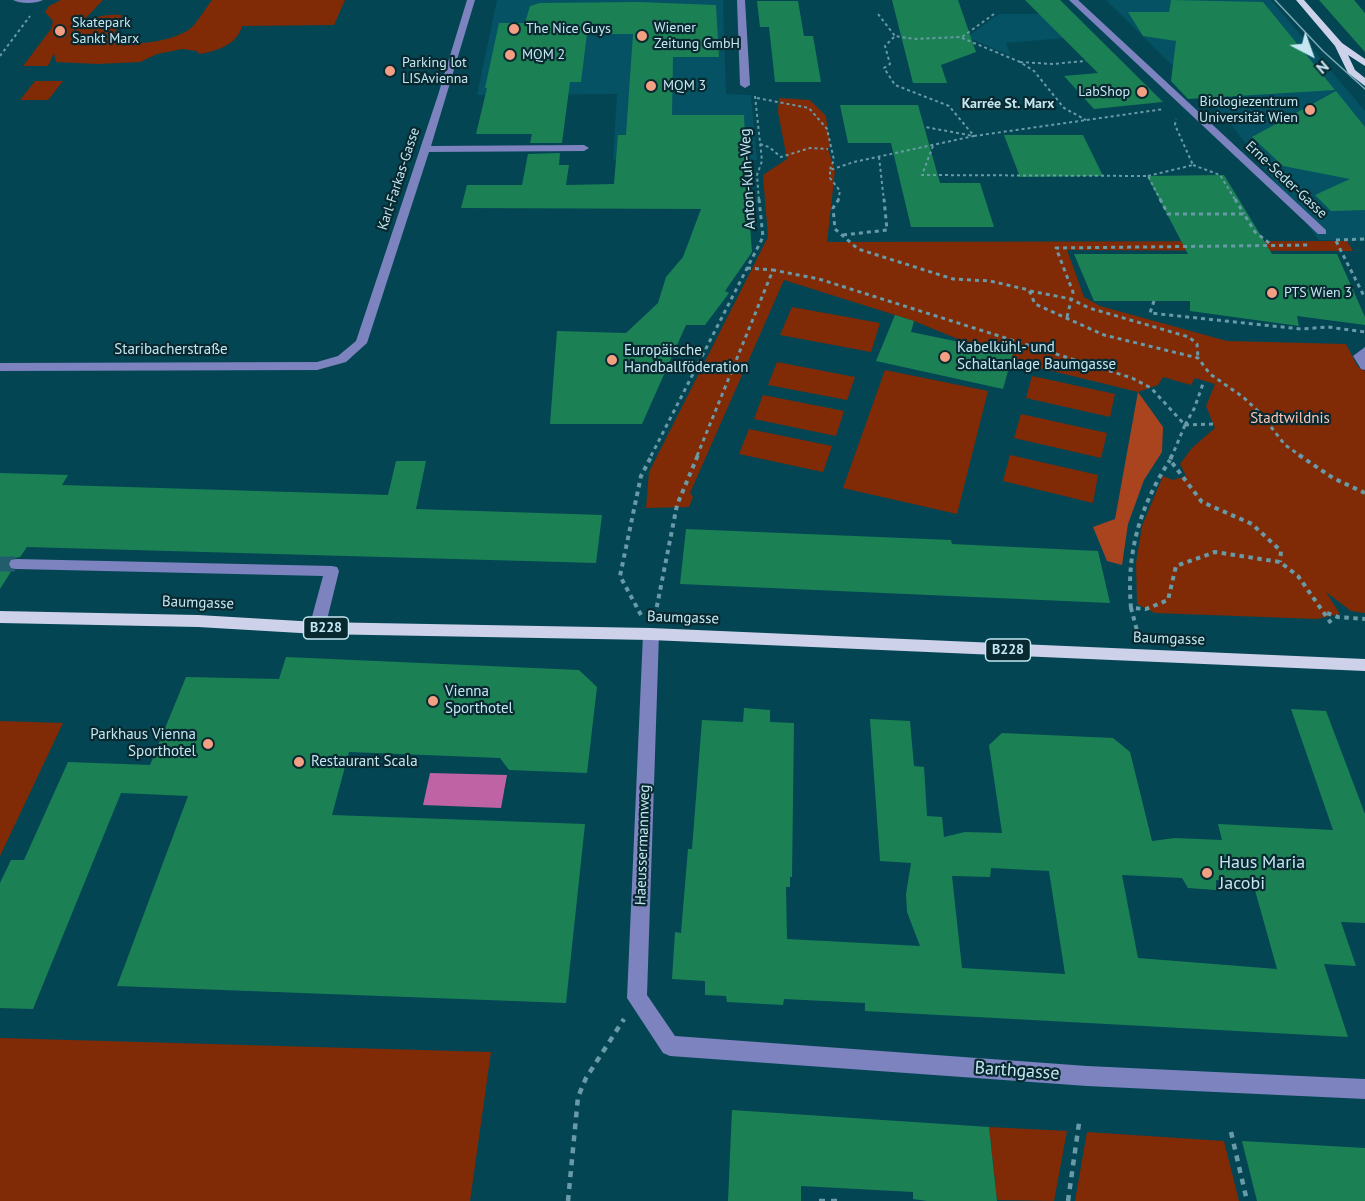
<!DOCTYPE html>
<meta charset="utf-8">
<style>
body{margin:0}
#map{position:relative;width:1365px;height:1201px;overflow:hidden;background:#044554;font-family:"PT Sans",sans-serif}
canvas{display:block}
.north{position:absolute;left:1281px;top:24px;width:60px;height:60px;-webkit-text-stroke:4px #092931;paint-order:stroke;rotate:139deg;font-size:16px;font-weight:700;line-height:24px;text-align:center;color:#c4e7f2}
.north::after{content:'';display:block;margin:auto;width:21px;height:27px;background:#c4e7f2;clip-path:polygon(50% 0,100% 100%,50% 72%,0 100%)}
</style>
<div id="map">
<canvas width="1365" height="1201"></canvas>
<div class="north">N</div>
</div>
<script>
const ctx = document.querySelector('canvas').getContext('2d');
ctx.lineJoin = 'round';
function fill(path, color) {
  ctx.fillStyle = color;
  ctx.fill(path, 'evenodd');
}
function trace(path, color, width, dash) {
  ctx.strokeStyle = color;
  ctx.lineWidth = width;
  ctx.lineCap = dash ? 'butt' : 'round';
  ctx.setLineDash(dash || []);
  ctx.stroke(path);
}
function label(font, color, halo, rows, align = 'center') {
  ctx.font = font + ' "PT Sans",sans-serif';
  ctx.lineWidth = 4.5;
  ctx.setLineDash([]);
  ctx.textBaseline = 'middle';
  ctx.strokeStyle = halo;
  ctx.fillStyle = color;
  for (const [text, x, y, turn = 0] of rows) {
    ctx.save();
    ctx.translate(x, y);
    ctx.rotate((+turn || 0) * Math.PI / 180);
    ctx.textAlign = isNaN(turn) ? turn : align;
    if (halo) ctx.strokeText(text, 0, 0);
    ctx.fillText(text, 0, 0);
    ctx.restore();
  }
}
fill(new Path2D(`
 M497,0H723L726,94L751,95L757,160H613L617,94L477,95Z
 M1106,0H1271L1365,111V241L1319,240L1227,119Z
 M999,14H1040L1064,38L1006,43L1011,56L967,37Z`), '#045263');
fill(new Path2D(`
 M61,0H103L61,44C81,25 91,13 121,15L122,18L113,37L114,41C133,47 177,41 192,27C199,20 205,9 212,0H345L334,25L242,26C237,45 217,51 199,54L197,51L182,49L157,54L140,62L97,64L56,62L54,53L48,66H23L51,29L53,21L45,12L49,6Z
 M35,81H63L48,100H20Z
 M779,98L810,100L826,116L830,145L828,149L835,171L827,242L1347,241L1353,251L1067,250L1084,297L1100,306L1227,341L1346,344L1358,367L1365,371V613L1351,611L1326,592L1340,614L1317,619L1155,613L1137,604L1136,563L1142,526L1163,476L1173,480L1186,476L1180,464L1192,448L1215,428L1206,406L1215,384L1195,378L1191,385L1163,377L1158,385L1138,392L1011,361L914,321L784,280L690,493L693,497L689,507L646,508L649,472L768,237L763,175L787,159L778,112Z
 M792,307L880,323L871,352L780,335Z
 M777,362L855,377L847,400L768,385Z
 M885,370L988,391L957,514L843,488Z
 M1032,376L1115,394L1110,417L1026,398Z
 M763,395L844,411L836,436L754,419Z
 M1021,414L1107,433L1101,458L1014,438Z
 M749,429L832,446L823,472L739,454Z
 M1010,455L1098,475L1093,503L1003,481Z
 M0,721L63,723L0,856Z
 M0,1038L491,1052L470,1201H0Z
 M989,1127L1067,1131L1054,1201L997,1200Z
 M1087,1132L1224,1141L1239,1201H1075Z`), '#802a06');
fill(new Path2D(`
 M1138,392L1163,427L1162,452L1144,480L1128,524L1122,565L1107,561L1093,527L1115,519Z`), '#a9441f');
fill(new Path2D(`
 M430,773L507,775L501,808L423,805Z`), '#c063a5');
fill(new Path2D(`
 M892,0H958L976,52L941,65L947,83H913Z
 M1025,0H1060L1163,102L1094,109L1064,76L1098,73Z
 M1171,0L1263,2L1335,90L1188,99L1171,81L1176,41L1143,36L1128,12H1169Z
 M1319,0H1354L1365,13V52Z
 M757,1H798L804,36H813L821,82H775L769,27H760Z
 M638,2L716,5L719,57H673L672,115H744L745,136H743L752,252L725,291L729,293L705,325H686L642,424H550L557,331L626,333L658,303L666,277L683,257L701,209L461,208L467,185H522L528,154L560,153L559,165H569L566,185L614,184L618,135H626L633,34H587L581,82H570L562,143H530L532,134H476L487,88H485L499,23H525L530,6L540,3Z
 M1336,91L1365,127V210L1331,211L1315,195L1350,179L1283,166L1252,137Z
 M840,105H918L940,183H980L994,227H911L891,143H848Z
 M1004,135H1083L1103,176L1020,177Z
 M1224,175L1272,254H1337L1365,317V325L1297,316L1299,326L1190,311V301H1094L1074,254H1188L1147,176Z
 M895,315L914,321L911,332L1013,353L1003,389L876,361Z
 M396,461H426L416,509L602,515L596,563L27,547L20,557L9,559L7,565L12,570L0,589V473L68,475L62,485L388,495Z
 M686,529L951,540L952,544L1098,551L1110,603L680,584Z
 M286,657L579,670L597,687L587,773L509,770L500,758L349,752L332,815L585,824L566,1003L117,986L188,796L121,793L33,1009L0,1008V883L11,860H24L68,762L150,765L186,677L279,679Z
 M744,708L770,710V722L794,723L792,877H790V887H786L787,939L920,946L907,912L906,894L911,863L880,861L870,719L910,721L914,766L924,767L927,816L942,817L944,837L965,832L1002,833L989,745L1002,733L1113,738L1130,752L1152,841L1175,838L1222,840L1218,824L1333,830L1291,709L1326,711L1365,814V923L1341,922L1356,966L1324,964L1348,1037L865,1011V1003L784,999L783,1005L727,1002L726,996L705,995V981L672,979L675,932L681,933L688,849H692L702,720L743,722ZM991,868L1049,871L1065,974L962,968L952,876L990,877ZM1122,875L1182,878L1188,888L1216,890V880L1253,883L1277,969L1138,958Z
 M732,1110L989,1127L997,1201H927L913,1199V1192L801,1186V1201H728Z
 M1242,1141L1365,1148V1201H1257Z`), '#1b8155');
trace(new Path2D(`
 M0,564H16`), '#215d6c', 15, [15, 8]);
trace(new Path2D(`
 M878,14L895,36
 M994,14L962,37L914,39L895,36L885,46L890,64L884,68L895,85L949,106L974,136L1164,109
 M962,38L1020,62L1034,71L1064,108L1086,120
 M0,56L30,16
 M1020,62L1052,64L1086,61
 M755,96L762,161L757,175L759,201
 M757,98L809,108L827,129L834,160L830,169
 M760,144L769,147L781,157L810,148L828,149
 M933,146L922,175L1148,176L1161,201
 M879,157L884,201
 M1193,165L1220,175L1236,201
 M1148,176L1193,165L1175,125L1176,119
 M838,201L840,191L830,178V170L854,162L974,136L925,127`), '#699aa7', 2, [3, 3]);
trace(new Path2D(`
 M839,199L833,208L835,229L858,249L953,279L990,281L1029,290L1035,304L1104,335L1198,358L1210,374L1243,397L1261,414L1285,445L1301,456
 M1160,199L1168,214H1244L1255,232L1273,246
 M1235,199L1244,214
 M843,235L887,230L884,199
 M1336,240L1365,239
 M1336,241L1365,298
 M747,268L773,270
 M1030,291L1071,299L1089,308L1189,337L1197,344L1198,358
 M1154,301L1150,313L1301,329L1328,327L1365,332
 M1067,317L1073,292L1056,248L1311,245
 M1185,425L1194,409L1204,381
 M1185,425L1213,424
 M651,456L763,237L759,199
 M697,456L773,270L819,279L1132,378L1151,388L1185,425L1172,456`), '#699aa7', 3, [4, 4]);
trace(new Path2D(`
 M1172,455L1170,460L1202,502L1252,524L1281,551L1280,562
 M1299,455L1333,478L1365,493
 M1131,608C1126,553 1140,506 1170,460
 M1327,613L1338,617L1365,619
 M641,615L620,576L641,476L652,455
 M655,616L677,505L698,455
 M1139,638L1131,608L1146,609L1168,600L1176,566L1215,552L1280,562L1298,576L1331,623`), '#699aa7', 4, [4.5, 4.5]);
trace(new Path2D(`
 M1231,1132L1247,1201
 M568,1201L578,1097L586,1078L624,1019
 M819,1201H842
 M1068,1201L1079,1123`), '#699aa7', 4.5, [6, 6]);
fill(new Path2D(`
 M13,0H43C36,4 20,4 13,0Z
 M467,0H475L431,146L584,145L589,148L584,151L429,152L367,343L346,362L317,370L0,371V363L317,362L338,356L356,341L438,95Z
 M737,0H745L750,85L745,88L740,85Z
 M1069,0H1078L1326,230V234H1318Z
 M1365,347V370L1361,369L1353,356Z
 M16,559L332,566L337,567L339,571L325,628L322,632H312L309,628L323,576L16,569L11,568L9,564L11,560Z
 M651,628L656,630L659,634L647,995L675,1036L1087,1066L1365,1079V1099L1087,1086L670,1056L663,1053L627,998L643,634L646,630Z`), '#7d83bf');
fill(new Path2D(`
 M1296,0H1304L1342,43L1365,59V66L1348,55L1355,70L1365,78V86L1348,73L1335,46Z
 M0,611L198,615L317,622L651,628L1365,659V671L651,640L317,634L198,627L0,623Z`), '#ced1ea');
trace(new Path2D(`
 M1275,0L1323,51L1365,89`), '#7caab7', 1.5);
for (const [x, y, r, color] of [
 [514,29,6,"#f39f83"],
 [60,31,6,"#f39f83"],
 [642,36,6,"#f39f83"],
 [510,55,6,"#f39f83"],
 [390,71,6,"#f39f83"],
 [651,86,6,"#f39f83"],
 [1142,92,6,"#f39f83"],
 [1310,110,6,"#f39f83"],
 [1272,293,6,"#f39f83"],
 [945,357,6,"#f39f83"],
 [612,360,6,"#f39f83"],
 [433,701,6,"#f39f83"],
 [208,744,6,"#f39f83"],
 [299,762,6,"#f39f83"],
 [1207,873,6,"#f39f83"]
]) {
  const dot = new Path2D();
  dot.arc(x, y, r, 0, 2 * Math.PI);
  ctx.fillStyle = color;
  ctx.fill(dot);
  trace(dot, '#092931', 2);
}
label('14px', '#c4e7f2', '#092931', [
 ["Skatepark",72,23],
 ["Sankt Marx",72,39],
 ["Wiener",654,28],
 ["Zeitung GmbH",654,44],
 ["The Nice Guys",526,29],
 ["MQM 2",522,55],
 ["Parking lot",402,63],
 ["LISAvienna",402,79],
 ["MQM 3",663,86],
 ["LabShop",1130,92,"right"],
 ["Biologiezentrum",1298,102,"right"],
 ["Universität Wien",1298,118,"right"],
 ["PTS Wien 3",1284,293]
], 'left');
label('bold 14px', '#c4e7f2', '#092931', [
 ["Karrée St. Marx",1008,104]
]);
label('14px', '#c4e7f2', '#092931', [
 ["Karl-Farkas-Gasse",399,179,-72],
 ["Erne-Seder-Gasse",1286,180,43]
]);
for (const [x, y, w] of [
 [326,628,45],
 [1008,650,45]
]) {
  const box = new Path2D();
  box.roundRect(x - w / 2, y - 11, w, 22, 4.5);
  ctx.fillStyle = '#092931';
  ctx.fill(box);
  trace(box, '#c4e7f2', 1.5);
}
label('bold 14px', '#c4e7f2', null, [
 ["B228",326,628],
 ["B228",1008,650]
]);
label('15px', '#c4e7f2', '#092931', [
 ["Anton-Kuh-Weg",748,179,-93],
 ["Staribacherstraße",171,350],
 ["Baumgasse",198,603,2],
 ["Baumgasse",683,618,2],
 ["Baumgasse",1169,639,2],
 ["Haeussermannweg",643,845,-88]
]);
label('15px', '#c4e7f2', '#092931', [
 ["Kabelkühl- und",957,348],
 ["Schaltanlage Baumgasse",957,365],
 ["Europäische",624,351],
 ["Handballföderation",624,368],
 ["Vienna",445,692],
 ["Sporthotel",445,709],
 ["Parkhaus Vienna",196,735,"right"],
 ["Sporthotel",196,752,"right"],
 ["Restaurant Scala",311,762]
], 'left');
label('15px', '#fec6b4', '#092931', [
 ["Stadtwildnis",1290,419]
]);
label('18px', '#c4e7f2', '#092931', [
 ["Haus Maria",1219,863],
 ["Jacobi",1219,884]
], 'left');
label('18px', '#c4e7f2', '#092931', [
 ["Barthgasse",1017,1071,4]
]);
</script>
